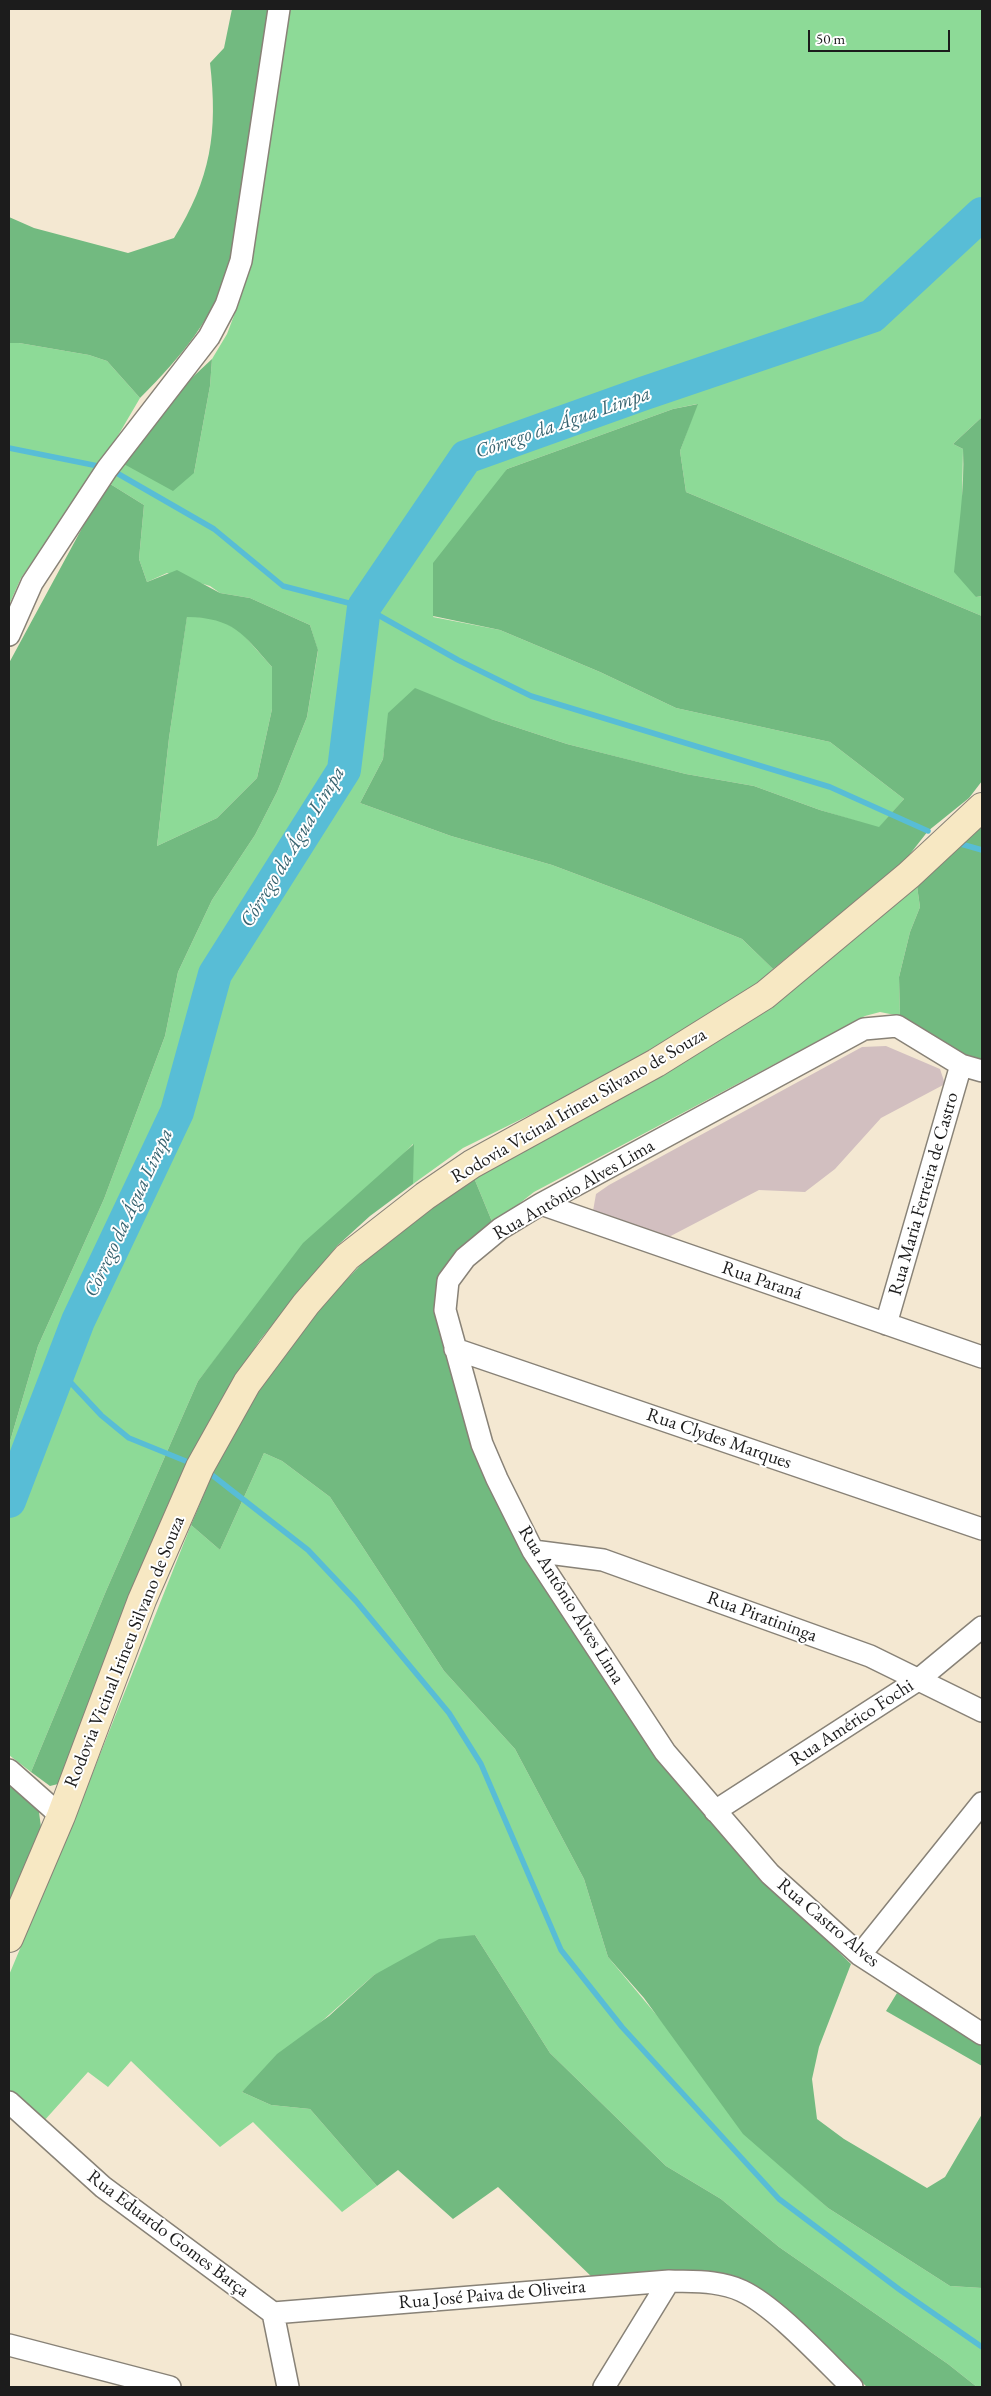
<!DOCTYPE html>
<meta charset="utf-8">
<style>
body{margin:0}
#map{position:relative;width:991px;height:2396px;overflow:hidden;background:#f4e8d2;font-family:"EB Garamond",serif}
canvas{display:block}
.frame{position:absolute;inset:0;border:10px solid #1c1c1c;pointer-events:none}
.scale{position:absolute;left:808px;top:30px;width:142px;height:22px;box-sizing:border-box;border:2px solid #1c1c1c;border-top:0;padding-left:6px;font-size:15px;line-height:18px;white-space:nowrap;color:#1c1c1c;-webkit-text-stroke:4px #fff;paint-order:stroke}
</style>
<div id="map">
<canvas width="991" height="2396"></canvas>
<div class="frame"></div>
<div class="scale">50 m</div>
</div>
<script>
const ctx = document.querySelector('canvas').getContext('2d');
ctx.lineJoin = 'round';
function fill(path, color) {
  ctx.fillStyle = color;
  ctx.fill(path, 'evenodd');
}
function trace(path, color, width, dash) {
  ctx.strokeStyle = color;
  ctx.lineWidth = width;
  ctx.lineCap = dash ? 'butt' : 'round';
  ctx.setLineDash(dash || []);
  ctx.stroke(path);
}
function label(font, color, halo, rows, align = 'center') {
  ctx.font = font + ' "EB Garamond",serif';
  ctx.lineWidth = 4;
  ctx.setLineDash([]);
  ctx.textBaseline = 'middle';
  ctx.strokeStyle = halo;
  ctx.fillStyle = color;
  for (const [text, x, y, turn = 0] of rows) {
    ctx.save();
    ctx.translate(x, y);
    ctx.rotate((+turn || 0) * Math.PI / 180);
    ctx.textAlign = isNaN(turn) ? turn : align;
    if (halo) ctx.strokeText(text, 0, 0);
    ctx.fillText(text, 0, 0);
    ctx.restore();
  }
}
fill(new Path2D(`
 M886,1046L940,1069L945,1084L881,1118L835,1169L805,1192L759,1190L663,1240L593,1211L596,1194L609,1185L862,1047Z`), '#d2bfc0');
fill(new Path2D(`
 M289,9H982V417L953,444L963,449L962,502L976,597L982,596V616L686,492L680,451L697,404L673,409L507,469L433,617L500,630L600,672L676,708L830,742L904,799L879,828L820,810L754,786L686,774L630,760L567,744L491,719L389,713L383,759L360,803L451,836L552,865L648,901L742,939L773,969L753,989L653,1054L463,1148L413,1184V1144L235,1334L198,1381L106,1591L31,1772L9,1755V1445L38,1346L104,1199L165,1036L178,972L212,900L255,835L277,792L307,717L318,651L310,625L250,598L220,593L210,586L167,573L147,582L139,559L144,505L107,482L122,463L194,473L210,386L212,359L227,334L238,305L252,254Z
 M9,343H19L89,355L107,361L140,398L109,451L21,578L9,605Z
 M187,616L218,619L240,631L272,667V709L257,778L217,818L157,846L169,738Z
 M917,886L920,907L910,932L899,977L900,1016L880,1012L865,1016L534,1192L493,1224L472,1173L771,1006C821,968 868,925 917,886Z
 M264,1453L282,1461L330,1497L444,1671L515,1749L584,1879L608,1957L787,2171L828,2208L950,2286L982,2288V2387H977L948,2364L779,2247L721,2199L666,2166L550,2053L475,1935L374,1975L242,2092L271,2105L310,2109L377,2186L342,2212L253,2122L220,2147L131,2061L108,2087L88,2072L43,2122L9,2091V1975L72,1825L191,1525L220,1550Z`), '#8dda97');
fill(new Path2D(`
 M232,9H272L235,261C210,321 185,353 140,398L107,361L89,355L19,343H9V217L34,228L128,253L174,238C211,178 218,133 210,63L224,48Z
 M212,359L210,386L194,473L173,491L122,463L181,388Z
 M698,404L680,451L686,492L982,616V781L969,798L928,831L903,863L773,969L742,939L648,901L552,865L451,836L360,803L383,759L388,713L415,688L491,719L567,744L686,774L754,786L820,810L879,827L904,799L830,742L676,708L600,672L500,630L433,616V563L507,469L673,409Z
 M982,417V596L976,597L954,572C958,531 965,490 963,449L953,444Z
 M107,482L144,505L139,559L147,582L177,570L220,593L250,598L310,625L318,650L307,717L277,792L255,835L212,900L178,972L165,1036L104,1199L38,1346L9,1445V663ZM187,617C234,618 243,634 272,667V709L257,778L217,818L157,846L169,738Z
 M982,822V1062L963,1057L900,1016L899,977L910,932L920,907L917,886Z
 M414,1144L413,1184L370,1216L337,1246L260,1340L231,1384L172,1495L127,1601L62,1783L50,1786L31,1772L106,1591L198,1381L303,1243Z
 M472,1173L493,1224L441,1277L489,1479L763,1878L851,1964L819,2047L812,2079L817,2119L844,2139L927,2188L945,2177L982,2114V2288L950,2286L828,2208L743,2134L644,1998L608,1957L584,1879L515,1749L444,1671L330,1497L282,1461L264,1453L220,1550L191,1525L212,1475L231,1438L258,1392L313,1314L383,1242Z
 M9,1777L38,1805L41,1827L9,1904Z
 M475,1935L550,2053L666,2166L721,2199L779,2247L948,2364L977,2387H867L770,2296L741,2279L713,2273L593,2278L498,2187L453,2219L398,2170L377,2186L310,2109L271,2105L242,2092L277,2054L329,2016L374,1975L439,1939Z
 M897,1993L982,2044V2066L886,2011Z`), '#72ba80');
trace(new Path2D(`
 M9,448L98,466
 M115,472L214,529L283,586L364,607L458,660L531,696L830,787L928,831
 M961,844L982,850
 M59,1370L101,1415L129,1438L188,1462
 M212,1475L308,1550L356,1601L449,1713L481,1764L561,1950L622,2027L779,2199L900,2290L982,2347`), '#58bdd6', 5.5);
trace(new Path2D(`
 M9,1501L78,1321L177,1112L215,974L344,770L364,607L466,457L642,394L872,316L982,214`), '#58bdd6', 34);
const street = new Path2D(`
 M9,635L32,583L107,469L209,337L226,305L241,261L279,9
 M982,1071L961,1065L897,1026L864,1029L541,1204L500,1229L465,1258L448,1281L445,1310L482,1444L497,1479L533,1551L665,1752L770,1874L860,1955L982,2034
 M541,1204L982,1357
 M886,1324L961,1065
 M455,1349L982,1529
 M533,1551L603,1560L870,1656L982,1711
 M9,1770L61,1816
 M715,1811L918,1680L982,1627
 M860,1955L982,1803
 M9,2102L103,2187L273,2313L288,2387
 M273,2313L669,2281C693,2282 719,2280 742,2291C776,2307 823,2359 852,2387
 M9,2345L170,2387
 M604,2387L669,2281`);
const secondary = new Path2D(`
 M9,1938L61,1816L142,1600L200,1467L247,1383L306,1304L347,1257L425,1196L472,1164L656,1063L765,995L909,875L982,807`);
trace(street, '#888277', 24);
trace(secondary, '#888277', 30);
trace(street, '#fff', 21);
trace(secondary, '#f7e8c3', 28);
label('19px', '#1c1c1c', '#fff', [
 ["Rodovia Vicinal Irineu Silvano de Souza",579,1106,-30],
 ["Rua Antônio Alves Lima",574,1190,-30],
 ["Rua Maria Ferreira de Castro",924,1194,-74],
 ["Rua Paraná",762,1281,19],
 ["Rua Clydes Marques",719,1439,19],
 ["Rua Antônio Alves Lima",571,1605,58],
 ["Rua Piratininga",762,1617,20],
 ["Rodovia Vicinal Irineu Silvano de Souza",125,1652,-68],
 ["Rua Américo Fochi",852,1723,-33],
 ["Rua Castro Alves",828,1923,40],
 ["Rua Eduardo Gomes Barça",168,2234,37],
 ["Rua José Paiva de Oliveira",492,2295,-5]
]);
label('italic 20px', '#376470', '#fff', [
 ["Córrego da Água Limpa",563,423,-19],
 ["Córrego da Água Limpa",293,847,-59],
 ["Córrego da Água Limpa",129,1213,-65]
]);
</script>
